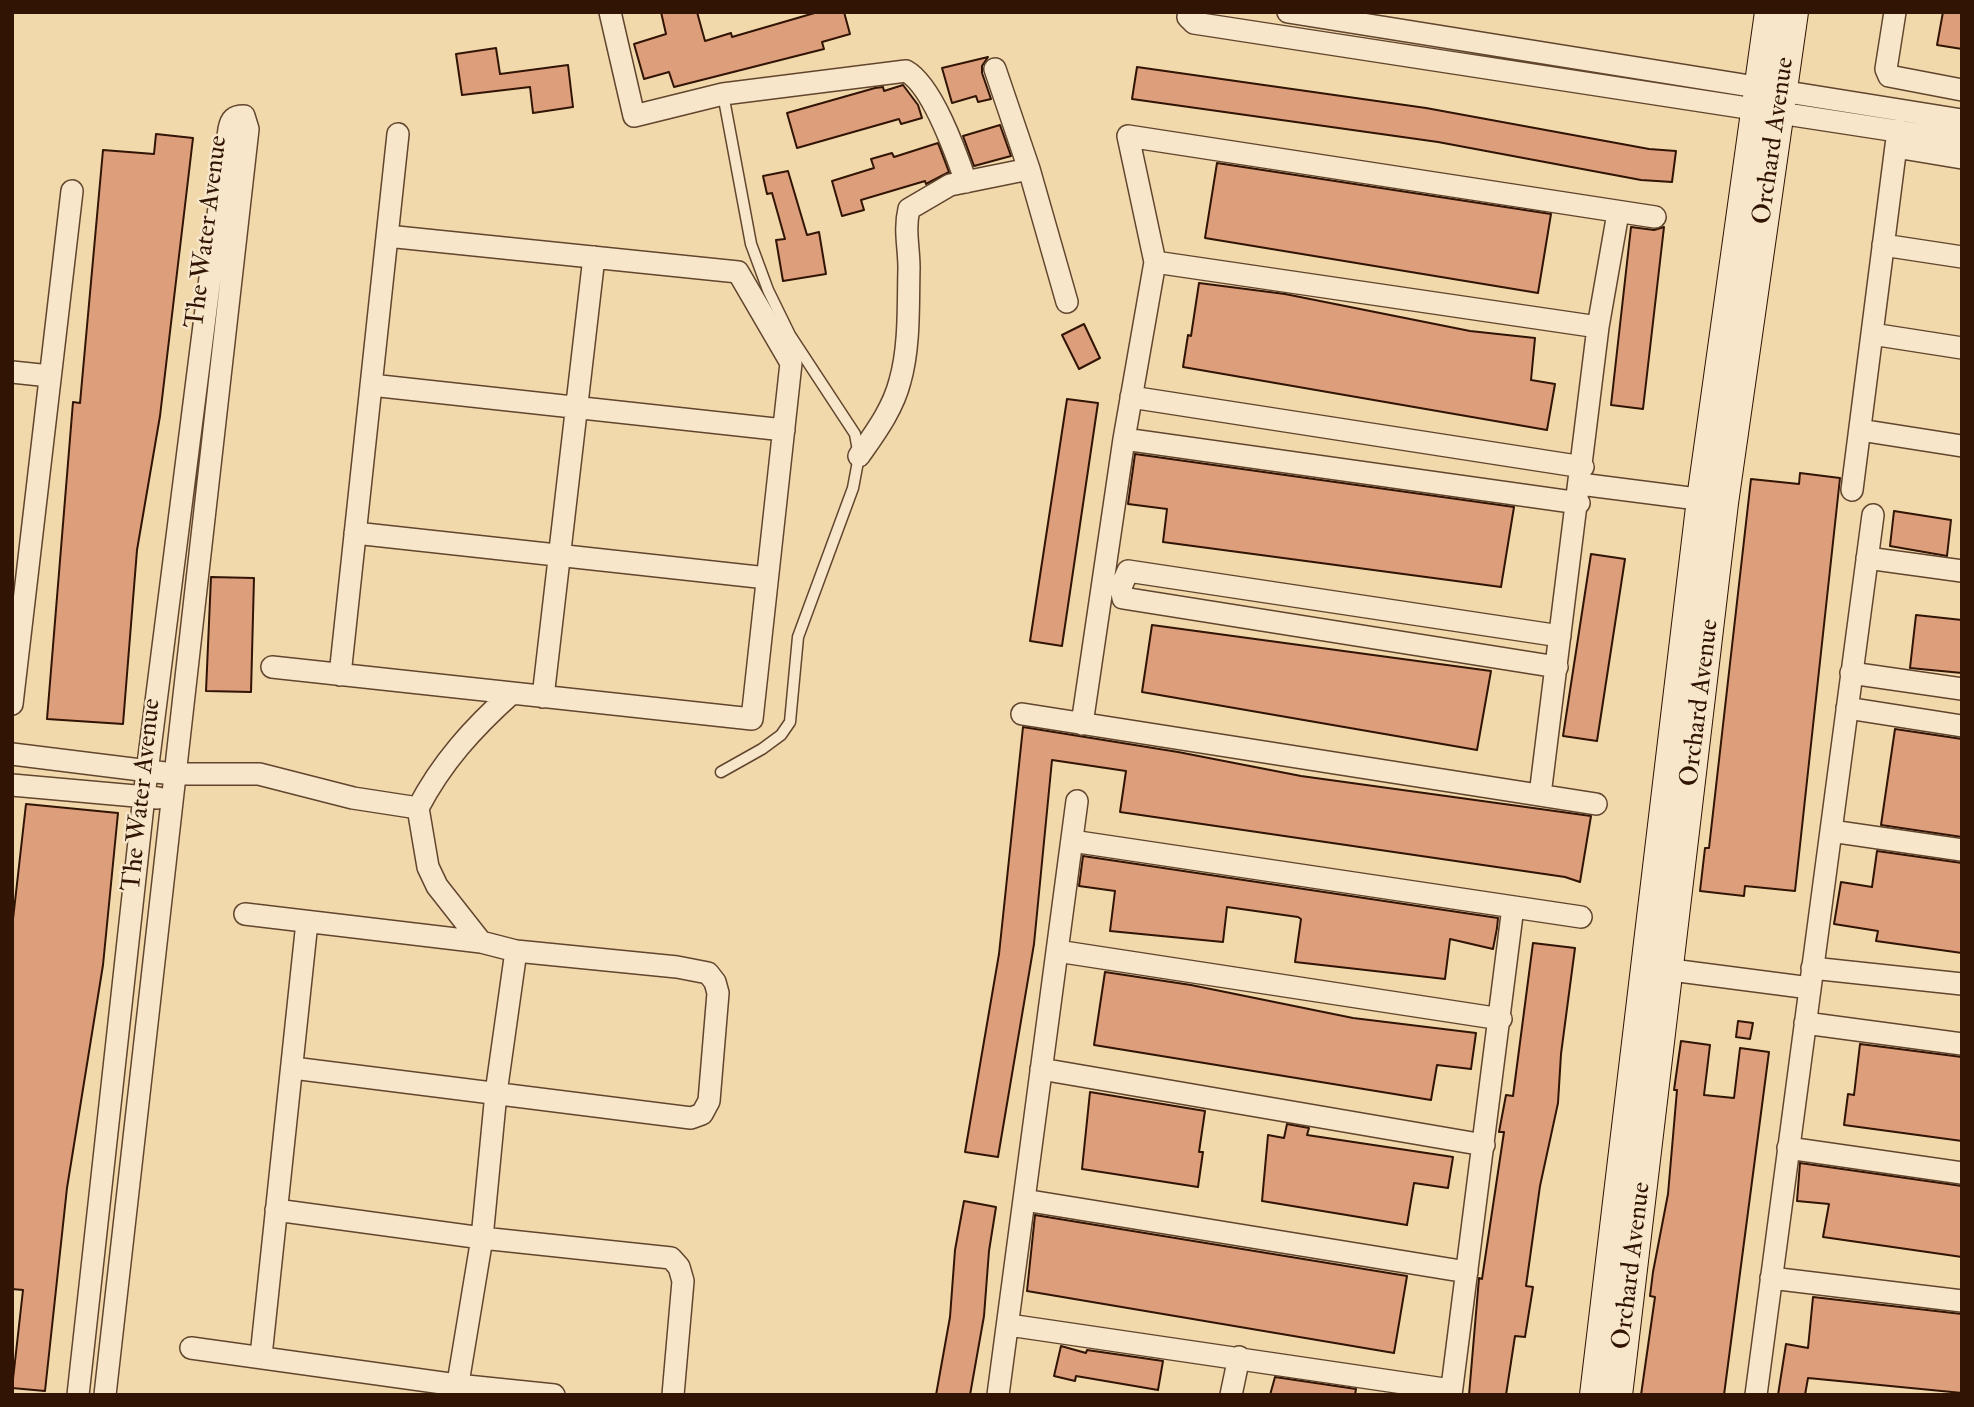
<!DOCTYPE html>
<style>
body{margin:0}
#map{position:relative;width:1974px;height:1407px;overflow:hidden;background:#f2d9ac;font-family:"IM FELL Double Pica",serif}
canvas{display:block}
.frame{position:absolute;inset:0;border:14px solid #311404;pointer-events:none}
</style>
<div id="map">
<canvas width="1974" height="1407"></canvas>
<div class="frame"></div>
</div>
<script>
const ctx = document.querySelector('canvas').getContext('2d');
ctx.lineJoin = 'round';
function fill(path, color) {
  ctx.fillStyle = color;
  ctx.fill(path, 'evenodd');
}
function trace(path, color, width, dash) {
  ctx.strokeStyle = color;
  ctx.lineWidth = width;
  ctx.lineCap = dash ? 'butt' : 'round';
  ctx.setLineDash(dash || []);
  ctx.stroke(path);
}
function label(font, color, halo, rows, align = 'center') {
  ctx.font = font + ' "IM FELL Double Pica",serif';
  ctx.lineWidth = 5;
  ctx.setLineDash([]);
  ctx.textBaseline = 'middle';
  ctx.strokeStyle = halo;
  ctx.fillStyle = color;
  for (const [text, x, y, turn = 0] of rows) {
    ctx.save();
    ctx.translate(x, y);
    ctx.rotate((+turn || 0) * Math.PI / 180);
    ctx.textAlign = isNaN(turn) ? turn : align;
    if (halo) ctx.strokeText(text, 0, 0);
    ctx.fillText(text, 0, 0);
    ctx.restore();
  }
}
const building = new Path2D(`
 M661,12H697L705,41L731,33L732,37L818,12H844L850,34L822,42L824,49L674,87L669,72L644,79L634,44L666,34Z
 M1943,12H1962V49L1937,45Z
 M496,48L500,74L568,65L573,107L533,113L530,87L462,95L456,54Z
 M988,57L982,66V73L991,99L978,102L976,96L952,103L942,68Z
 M1137,67L1426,108L1649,149L1676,151L1672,182L1641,180L1438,142L1132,99Z
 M903,85L918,105L922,118L901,124L899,119L797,148L787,113L875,88L883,87L884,91Z
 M1000,125L1011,156L974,166L963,136Z
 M156,134L193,138L160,416L137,550L123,724L47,719L73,402L80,403L103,150L154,154Z
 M938,143L949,172L926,184L925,181L861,200L864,210L842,216L832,181L874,168L871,159L892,153L894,157Z
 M1217,163L1551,214L1538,293L1205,238Z
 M788,171L807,235L819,232L826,274L783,281L776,240L785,239L772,193L767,194L763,176Z
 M1631,227L1654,230L1664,227L1643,409L1611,405Z
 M1199,283L1285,294L1470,331L1535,338L1531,380L1555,384L1547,430L1183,367L1188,335L1191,336Z
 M1084,324L1100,358L1079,369L1062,335Z
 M1067,399L1098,403L1062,646L1030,641Z
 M1135,454L1514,507L1501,587L1163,542L1167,509L1128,504Z
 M1800,473L1840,478L1795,891L1745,886L1744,896L1700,891L1705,848H1709L1751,479L1799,484Z
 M1894,511L1951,520L1947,556L1890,546Z
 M1591,554L1625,559L1597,741L1563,736Z
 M211,577L254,578L251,692L206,691Z
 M1916,615L1962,620V673L1910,668Z
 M1152,625L1491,671L1477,750L1142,692Z
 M1023,727L1178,752L1301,776L1591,816L1580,882L1565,877L1120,812L1126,771L1052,760L1034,944L998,1157L965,1152L999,954Z
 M1895,729L1962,739V837L1881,825Z
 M26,804L118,813L103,965L67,1188L45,1391L12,1388L23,1290L12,1289V928Z
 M1877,851L1962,863V953L1876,941L1878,931L1834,924L1841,882L1872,887Z
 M1083,856L1498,918L1497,928L1493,949L1450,939L1445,979L1295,962L1301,919L1298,917L1227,907L1223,942L1110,931L1115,891L1079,886Z
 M1533,943L1575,948L1561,1054L1558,1103L1540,1186L1526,1286L1533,1287L1525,1337L1515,1336L1506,1395H1469L1479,1278L1482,1279L1504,1132H1499L1506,1095L1513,1096Z
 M1105,972L1191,985L1353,1018L1476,1033L1471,1069L1437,1065L1431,1100L1094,1045Z
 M1738,1021L1753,1023L1750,1039L1736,1037Z
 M1681,1041L1710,1045L1704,1095L1734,1098L1740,1048L1769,1052L1724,1395H1641L1655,1297L1650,1296L1653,1272L1668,1194L1677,1090H1674Z
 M1860,1044L1962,1057V1141L1844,1125L1848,1094L1854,1095Z
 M1090,1092L1205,1111L1199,1152H1203L1198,1187L1082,1169Z
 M1287,1124L1309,1128L1307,1135L1453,1157L1448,1188L1414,1183L1407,1225L1262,1201L1268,1135L1284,1138Z
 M1800,1163L1962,1186V1257L1823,1237L1829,1204L1797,1201Z
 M964,1201L996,1207L989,1251L984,1316L970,1395H936L950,1317L955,1250Z
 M1035,1215L1407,1276L1394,1353L1027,1291Z
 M1813,1297L1962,1314V1393L1808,1378L1805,1395H1778L1786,1344L1808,1348Z
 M1061,1346L1086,1353L1087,1350L1163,1361L1158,1390L1076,1376L1075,1381L1054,1376Z
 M1275,1377L1356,1389L1355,1395H1270Z`);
fill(building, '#dc9e7b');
trace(building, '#311404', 2);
const lane = new Path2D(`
 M721,772L762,749L781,735L790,722L798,637L853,488L859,456L855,434L790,335L768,290L751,244L723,94`);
const street = new Path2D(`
 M610,12L634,116L723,94L906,71C932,85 956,153 966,182
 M1189,12L1188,17L1194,23L1962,141
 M1288,12L1962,120
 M1895,12L1886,69L1889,76L1962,90
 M995,69L1029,169L1067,302
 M1896,147L1962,158
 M1883,245L1962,257
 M1155,262L1598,327
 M1872,334L1962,348
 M12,372L50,376
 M371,385L784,430
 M1131,397L1583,467
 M1860,430L1962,446
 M1124,439L1579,503
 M859,456C875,433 893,409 900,381C910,346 908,304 909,268C909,247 904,230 909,209L950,185L1029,169
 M1580,484L1713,501
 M1852,490L1898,130
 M355,533L767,578
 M1867,558L1962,571
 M272,667L752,719L791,363L738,272L387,236
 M1557,667L1123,598L1121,587L1128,571L1560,636
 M1851,673L1962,689
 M340,675L398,134
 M543,697L594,257
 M12,704L72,191
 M1847,708L1962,726
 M1022,714L1596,804
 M1082,724L1124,439L1155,262L1128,136L1655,217
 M12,754L173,774H259L353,798L418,808
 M12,785L158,798
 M1540,795L1598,327L1618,213
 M1831,831L1962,850
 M1072,841L1581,917
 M245,914L481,942L516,951L677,967L708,973L715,982L718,993L709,1101L702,1114L691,1118L293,1068
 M481,942L437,886L428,867L418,808C442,762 473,728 512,693
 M1057,951L1501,1019
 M1656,968L1810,988
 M1812,968L1962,984
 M1805,1023L1962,1044
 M1041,1069L1484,1145
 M1788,1148L1962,1173
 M1024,1200L1467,1272
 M276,1210L482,1238L671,1258L679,1267L683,1281L673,1395
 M1771,1278L1962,1301
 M1009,1325L1451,1390
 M191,1348L457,1385L554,1395
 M261,1356L307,922
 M78,1395L144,796L229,129C231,119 234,116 244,116L248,129L105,1395
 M456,1395L482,1238L496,1093L516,951
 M998,1395L1077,801
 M1231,1395L1239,1357
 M1451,1395L1513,907
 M1756,1395L1873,515`);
const secondary = new Path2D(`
 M1595,1395L1702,499L1770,12
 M1617,1395L1723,503L1793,12`);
trace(lane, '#61452e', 13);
trace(street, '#61452e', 24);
trace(secondary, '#311404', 32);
trace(lane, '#f7e6c9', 10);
trace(street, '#f7e6c9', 21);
trace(secondary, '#f7e6c9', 30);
label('26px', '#311404', '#f7e6c9', [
 ["Orchard Avenue",1775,141,-82],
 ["The Water Avenue",208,232,-83],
 ["Orchard Avenue",1701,703,-83],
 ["The Water Avenue",143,795,-84],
 ["Orchard Avenue",1633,1266,-83]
]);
</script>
